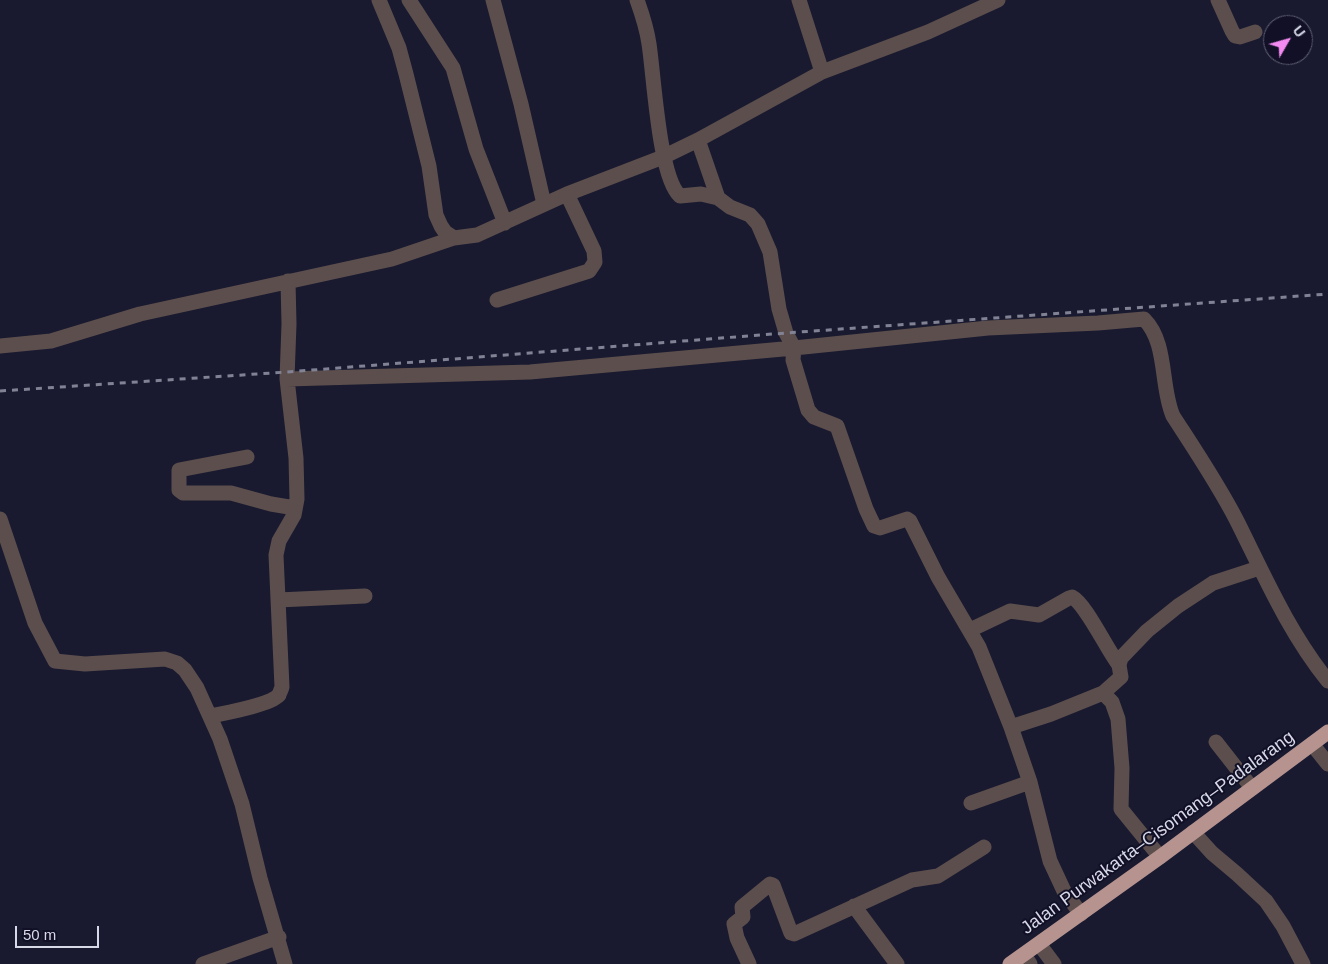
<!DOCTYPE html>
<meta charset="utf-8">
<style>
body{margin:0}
#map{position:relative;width:1328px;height:964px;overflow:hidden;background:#191a30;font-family:Helvetica,sans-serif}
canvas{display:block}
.north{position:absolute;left:1263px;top:15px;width:50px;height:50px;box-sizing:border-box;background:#111026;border:1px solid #606074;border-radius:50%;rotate:52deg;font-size:14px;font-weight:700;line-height:20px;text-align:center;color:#d7d9e8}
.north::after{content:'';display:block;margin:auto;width:18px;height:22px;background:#f38af2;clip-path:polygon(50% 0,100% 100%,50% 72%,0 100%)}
.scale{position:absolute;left:15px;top:926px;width:84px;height:22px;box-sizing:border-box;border:2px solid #d7d9e8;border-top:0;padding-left:6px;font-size:15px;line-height:18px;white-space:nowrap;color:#d7d9e8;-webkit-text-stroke:4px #111026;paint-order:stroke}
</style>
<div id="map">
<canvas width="1328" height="964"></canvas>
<div class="north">U</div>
<div class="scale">50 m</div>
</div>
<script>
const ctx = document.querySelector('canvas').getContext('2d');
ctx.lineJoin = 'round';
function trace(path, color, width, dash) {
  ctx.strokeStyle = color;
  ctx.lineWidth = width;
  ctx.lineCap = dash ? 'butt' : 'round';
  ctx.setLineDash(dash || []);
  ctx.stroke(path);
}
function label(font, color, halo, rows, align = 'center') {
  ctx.font = font + ' Helvetica,sans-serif';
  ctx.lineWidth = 4;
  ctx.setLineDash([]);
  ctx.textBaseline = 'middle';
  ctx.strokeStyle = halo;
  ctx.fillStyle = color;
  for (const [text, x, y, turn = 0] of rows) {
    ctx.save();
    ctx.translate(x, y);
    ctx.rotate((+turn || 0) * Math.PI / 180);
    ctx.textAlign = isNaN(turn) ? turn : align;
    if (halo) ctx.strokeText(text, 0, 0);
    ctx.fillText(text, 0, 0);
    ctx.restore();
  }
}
trace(new Path2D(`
 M379,0L399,48L406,74L429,166L436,215L441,226L445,232L454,238L477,235L567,194L663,157L698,140L822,72L928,32L998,0
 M409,0L453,68L476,149L505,223
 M493,0L521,104L544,204
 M637,0C642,14 647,29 649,44C654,76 659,178 680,196L701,194L718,198L730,207L750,215L758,224L770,252L779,309L786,333L794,348L793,360L808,410L814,417L837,426L866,509L874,526L880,528L907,519L910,521L938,577L979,647L1011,727L1030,782L1050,861L1064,891L1081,914
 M799,0L822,72
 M1218,0L1232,31L1235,36L1240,37L1255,32
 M698,140L718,198
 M497,300L589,271L595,262L594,251L567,194
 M0,346L51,341L140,314L392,259L454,238
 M287,379L530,372L794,348L988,328L1098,323L1144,319C1168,343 1160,386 1173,416C1195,450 1218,484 1237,521C1264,575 1289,633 1328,681
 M247,457L179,470V490L183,493H231L271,504L295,508
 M0,519L35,623L55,661L85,664L165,659L177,663L185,670L197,688L220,739L242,804L260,878L285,964
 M278,600L365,596
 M970,630L1010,611L1039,615L1069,598L1072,597C1086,604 1107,650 1119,665
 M1103,693L1112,702L1118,719L1122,768L1121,809L1160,857
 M211,716C225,713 270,705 279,695C279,694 282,688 282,687L276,555L279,541L294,515L297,499L296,458L287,379L289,324L288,281
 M1011,727L1051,714L1103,693L1121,677L1119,665L1121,658L1147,631L1178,606L1213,583L1259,568
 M1216,742L1252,788
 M1312,744L1328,764
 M971,803L1030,782
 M1193,832L1212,853L1237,874L1266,901L1283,926L1303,964
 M854,906L897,964
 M1039,944L1054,964
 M1024,955L1030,964
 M203,964L279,937
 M749,964L737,938L734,924L743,917L742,907L770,884L773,885L791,933L794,934L912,880L938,876L984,847`), '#5c4e4c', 15);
trace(new Path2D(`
 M1010,964L1160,857L1328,732`), '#b6938f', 15);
trace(new Path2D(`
 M0,391L287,372L786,333L1328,294`), '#818395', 3, [6, 6]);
label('18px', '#d7d9e8', '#111026', [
 ["Jalan Purwakarta–Cisomang–Padalarang",1158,833,-36]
]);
</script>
